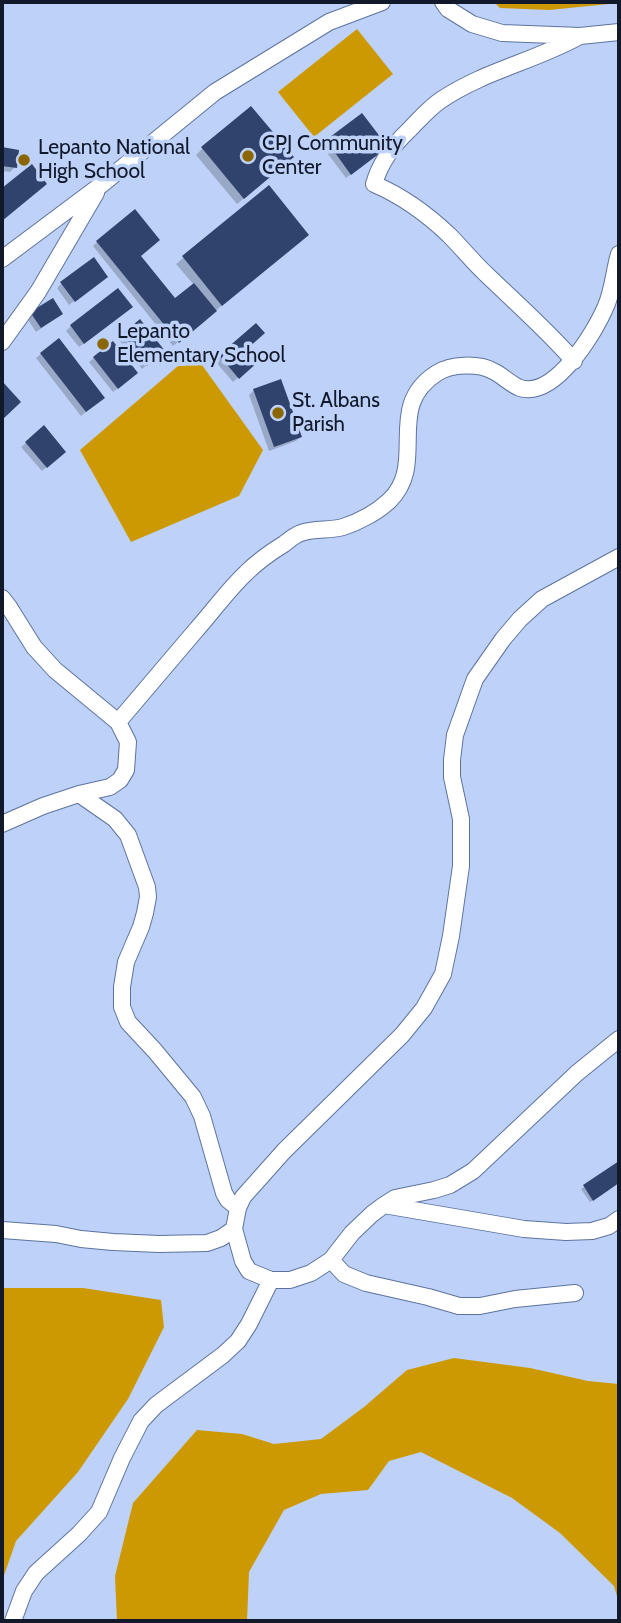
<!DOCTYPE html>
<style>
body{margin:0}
#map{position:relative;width:621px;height:1623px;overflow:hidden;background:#bed2f9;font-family:Cabin,sans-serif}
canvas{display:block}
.frame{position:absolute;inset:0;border:4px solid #11192b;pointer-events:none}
</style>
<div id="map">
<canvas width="621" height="1623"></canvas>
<div class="frame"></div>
</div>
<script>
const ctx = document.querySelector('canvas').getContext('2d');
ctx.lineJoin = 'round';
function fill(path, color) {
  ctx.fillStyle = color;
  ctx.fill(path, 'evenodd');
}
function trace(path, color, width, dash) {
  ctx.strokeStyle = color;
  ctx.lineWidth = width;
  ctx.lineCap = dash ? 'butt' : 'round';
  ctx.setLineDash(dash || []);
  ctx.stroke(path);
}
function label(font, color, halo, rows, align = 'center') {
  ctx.font = font + ' Cabin,sans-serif';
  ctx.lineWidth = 7;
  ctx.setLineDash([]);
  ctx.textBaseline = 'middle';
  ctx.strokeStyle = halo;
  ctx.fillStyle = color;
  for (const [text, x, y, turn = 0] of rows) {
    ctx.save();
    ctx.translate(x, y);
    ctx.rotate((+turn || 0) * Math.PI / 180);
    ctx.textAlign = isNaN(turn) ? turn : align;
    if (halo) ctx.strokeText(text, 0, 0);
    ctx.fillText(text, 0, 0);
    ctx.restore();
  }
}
fill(new Path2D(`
 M494,2H619V3L549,10L500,8Z
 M357,29L393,74L314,137L278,92Z
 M202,365L263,450L239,496L131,542L80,450L178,366Z
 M2,1288H83L161,1300L164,1327L128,1399L78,1472L16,1541L2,1581Z
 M454,1358L530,1368L588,1381L619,1384V1603L614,1586L560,1533L512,1498L421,1452L389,1461L368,1490L321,1494L284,1510L249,1572L247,1621H117L115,1576L133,1503L197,1430L242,1434L274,1444L321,1439L364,1407L407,1370Z`), '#cc9903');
fill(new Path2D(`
 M362,115L381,152L346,178L322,146Z
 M203,148L285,164L237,204L196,155Z
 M2,149L17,151L15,167L10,172L2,171Z
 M268,187L300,241L173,346L93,246L97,242L139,256L175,301L194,285L176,264Z
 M101,281L69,305L57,288L61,284Z
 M126,312L79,347L66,331L71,326Z
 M32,313L56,318L36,332L27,318Z
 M256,326L245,349L251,366L233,382L215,361Z
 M123,335L158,356L142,369L118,339Z
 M58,340L98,402L81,416L36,358Z
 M94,358L131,377L113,392L89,362Z
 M254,390L300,437L296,441L269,451L249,395Z
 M26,443L59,456L42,471L21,447Z
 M619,1163V1182L590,1202L581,1189Z`), '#0003');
fill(new Path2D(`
 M251,106L294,157L244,199L201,147Z
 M362,113L388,147L351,175L326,140Z
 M2,147L19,150L17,168L2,166Z
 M32,164L47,184L2,221V188Z
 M269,185L309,235L222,306L182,256Z
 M135,209L160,240L141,256L175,298L194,283L217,311L179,343L96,241Z
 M94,257L108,277L75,302L60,282Z
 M118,288L133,307L84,344L70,325Z
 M53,298L63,314L41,328L30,312Z
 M140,319L165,351L147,366L122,334Z
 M256,323L265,333L247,349L258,362L239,379L219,355Z
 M59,338L105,398L86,412L40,353Z
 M113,341L138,373L118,389L93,357Z
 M281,379L302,437L274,447L253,389Z
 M2,381L21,402L2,420Z
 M44,425L66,452L47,468L25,442Z
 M619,1161V1183L593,1201L583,1185Z`), '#30436c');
const minor = new Path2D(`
 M443,2L448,9L472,24L502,33L580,36L619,32
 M2,259L101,185L215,92L329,22L382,2
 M2,342L38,292L96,193
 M574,361C547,330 516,303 486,274C473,262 462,248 449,235C427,214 402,196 374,184C380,163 393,145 409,130C419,120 429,108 441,100C484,71 535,61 580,36
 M619,557L542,599L520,619L503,639L475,679L455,735L452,760V777L461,819V866L451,936L443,974L424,1008L402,1035L284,1151L243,1197L238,1208L234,1229L243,1261L249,1271L271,1280H290L311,1273L331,1260L352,1233L372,1214L384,1205L395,1198L434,1190L450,1185L473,1171L577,1073L619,1039
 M2,598L9,607L34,647L55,670L118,722L128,742L126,770L120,780L110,787L79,794L43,806L2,824
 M118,722C144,691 171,660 197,629C213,611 228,590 246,573C257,562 271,552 284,544C289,540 295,535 301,533C315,528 330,531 343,527C359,522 377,512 389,501C429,463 383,407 437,373C451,364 478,363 493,371C502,375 510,384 520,388C555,399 595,332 606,306C613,290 614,271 619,254
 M79,794L115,819L128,835L147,887L148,897L145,913L141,927L126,962L122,987V1007L128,1022L155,1051L193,1097L202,1116L224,1193L228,1200L238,1208
 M384,1205L524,1229L566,1232L592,1231L609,1226L619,1219
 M2,1230L56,1234L81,1239L113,1242L159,1244L207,1243L221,1238L234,1229
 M331,1260L344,1274L366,1283L428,1297L459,1306H480L515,1299L575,1293
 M13,1621L24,1591L36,1573L79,1534L99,1512L122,1458L141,1421L156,1405L223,1355L238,1341L249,1324L271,1280`);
trace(minor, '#5d739e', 18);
trace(minor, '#fff', 16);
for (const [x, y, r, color] of [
 [248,156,7,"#8a6605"],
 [24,160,7,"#8a6605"],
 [103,344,7,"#8a6605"],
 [278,413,7,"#8a6605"]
]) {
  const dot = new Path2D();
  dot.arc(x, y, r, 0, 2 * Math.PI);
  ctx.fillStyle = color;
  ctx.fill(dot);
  trace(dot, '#bed2f9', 2.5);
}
label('21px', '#11192b', '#bed2f9', [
 ["CPJ Community",262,144],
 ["Center",262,168],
 ["Lepanto National",38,148],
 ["High School",38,172],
 ["Lepanto",117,332],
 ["Elementary School",117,356],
 ["St. Albans",292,401],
 ["Parish",292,425]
], 'left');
</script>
